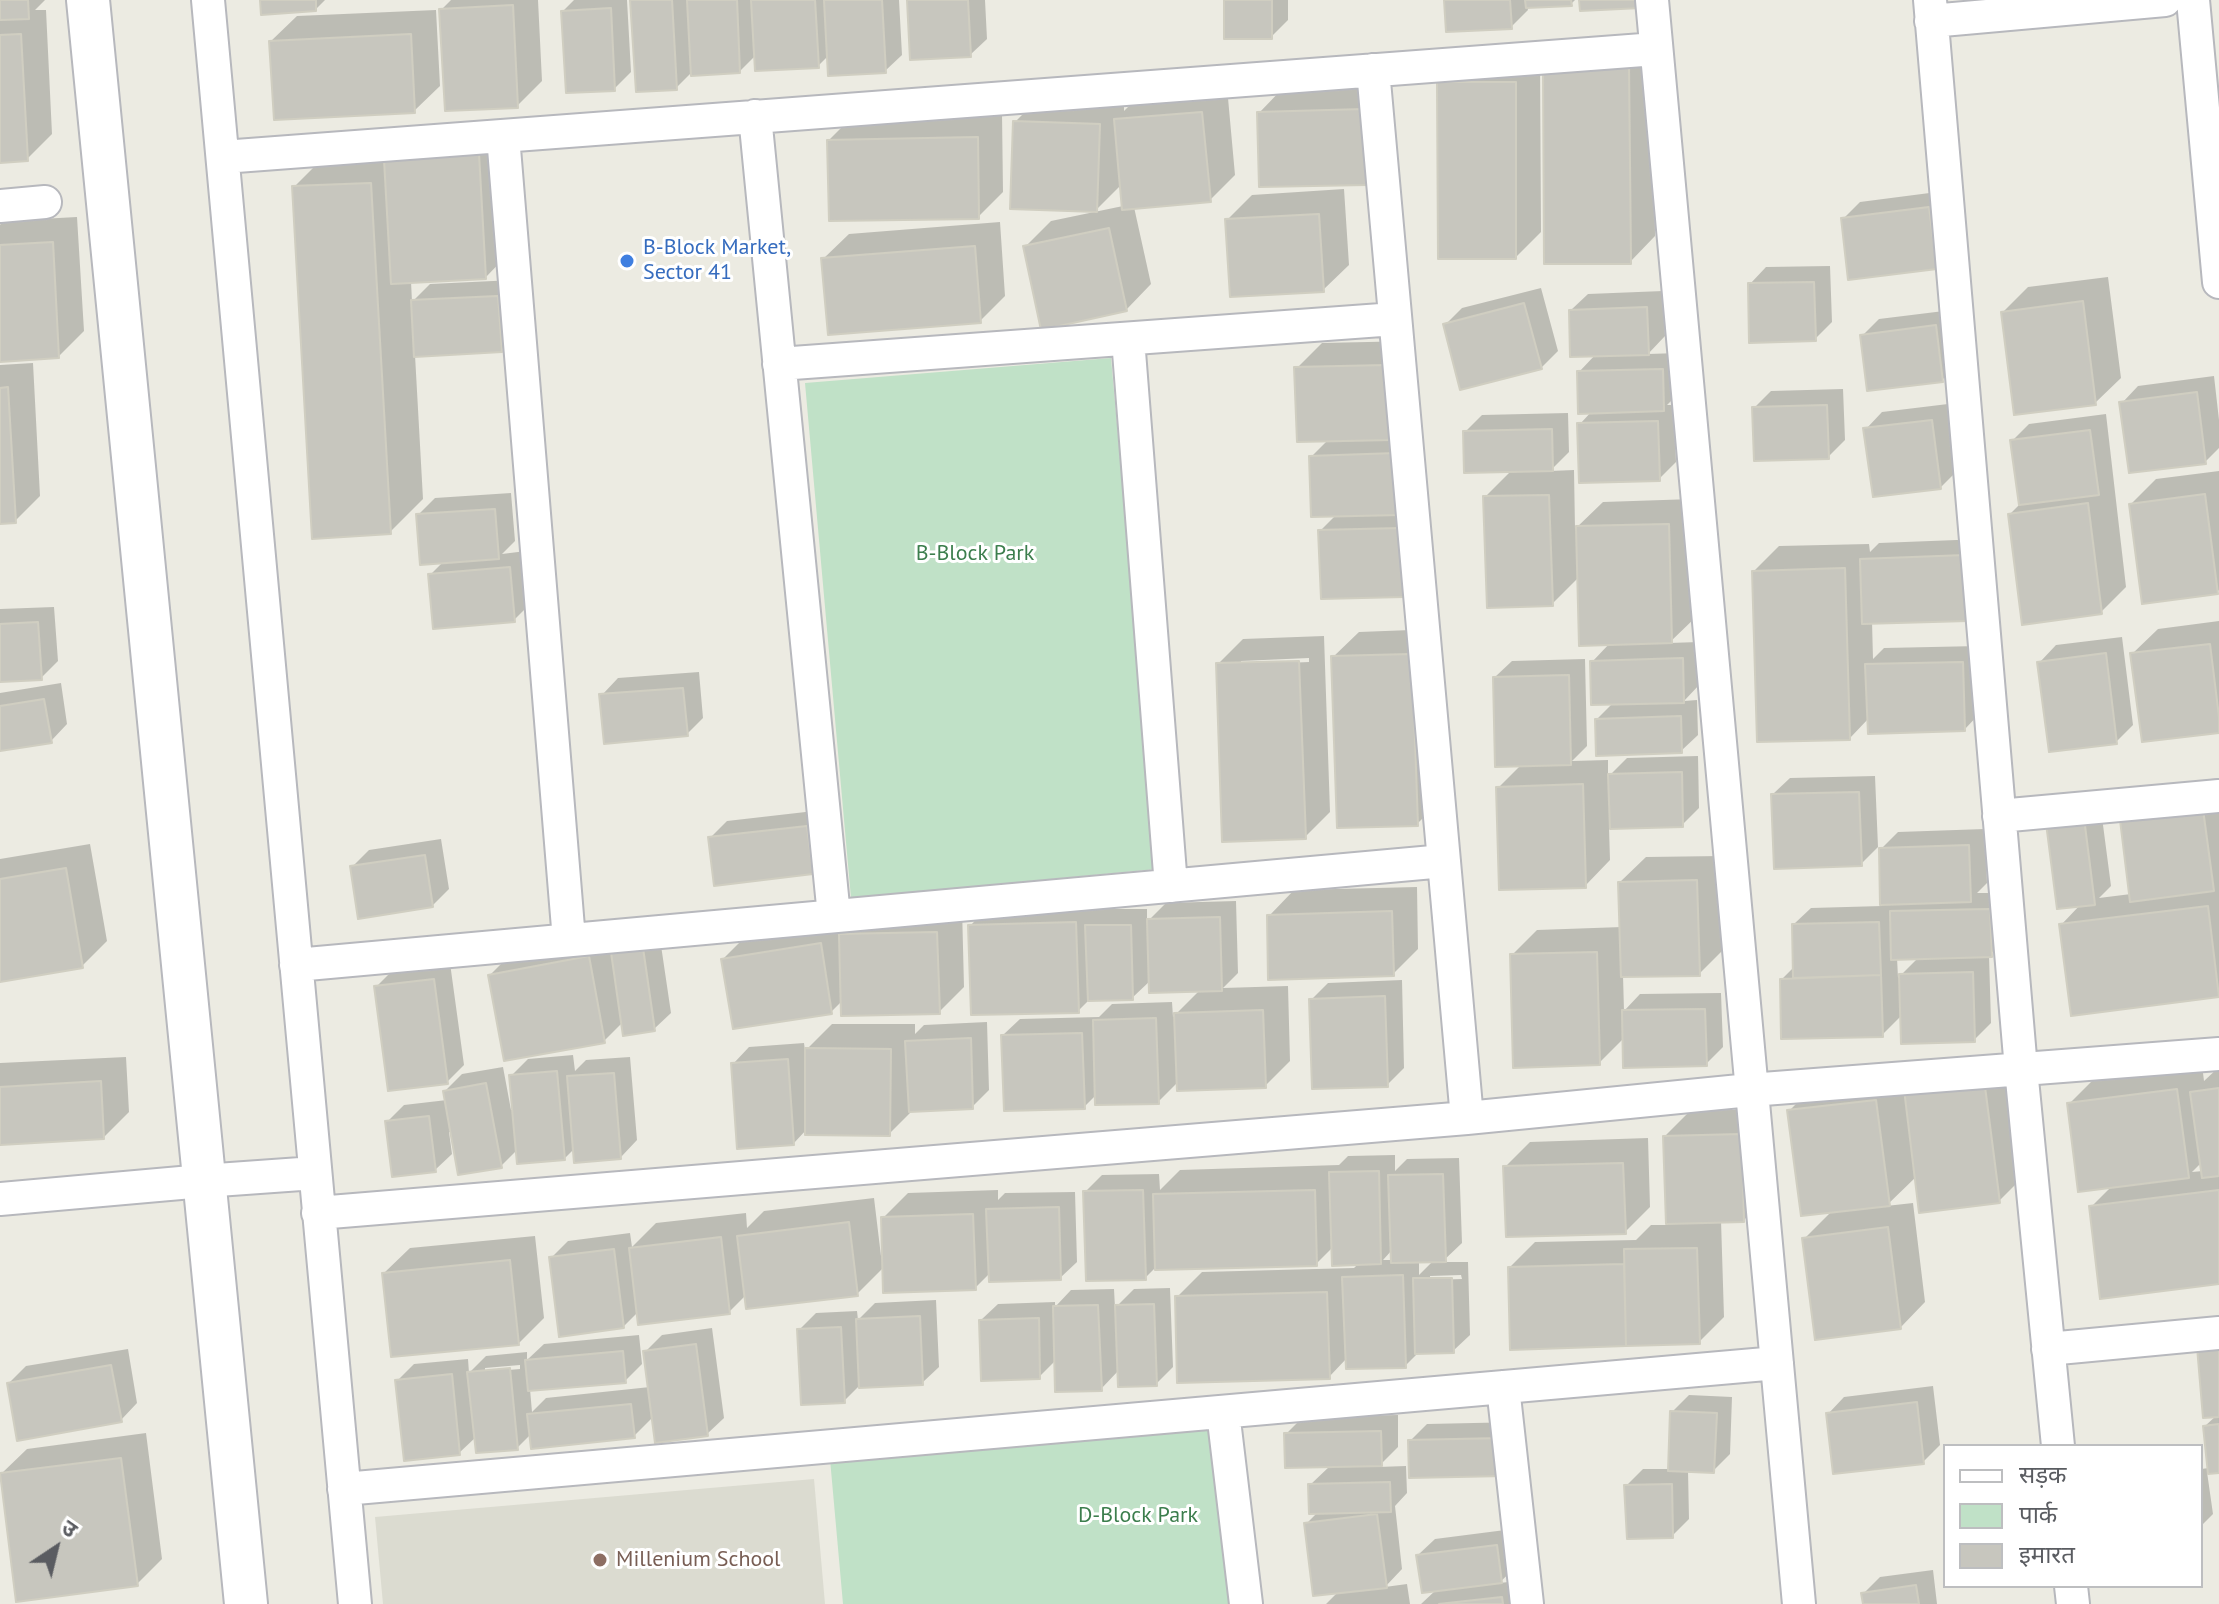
<!DOCTYPE html>
<meta charset="utf-8">
<style>
body{margin:0}
#map{position:relative;width:2219px;height:1604px;overflow:hidden;background:#ecebe2;font-family:"PT Sans","Noto Sans Devanagari",sans-serif}
canvas{display:block}
.legend{position:absolute;left:1943px;top:1444px;width:260px;height:144px;box-sizing:border-box;background:#fff;border:2px solid #bdbec0;margin:0;padding:10px 14px;list-style:none;font-size:24px;color:#5a5c61}
.legend li{display:flex;align-items:center;gap:16px;height:40px}
.legend b{width:40px;border:2px solid #bdbec0}
.north{position:absolute;left:16px;top:1508px;width:80px;height:80px;-webkit-text-stroke:6px #fff;paint-order:stroke;rotate:35deg;font-size:22px;font-weight:700;line-height:32px;text-align:center;color:#5a5c61}
.north::after{content:'';display:block;margin:auto;width:28px;height:36px;background:#5a5c61;clip-path:polygon(50% 0,100% 100%,50% 72%,0 100%)}
</style>
<div id="map">
<canvas width="2219" height="1604"></canvas>
<ul class="legend">
<li><b style="height:10px;background:#fff"></b>सड़क</li>
<li><b style="height:22px;background:#c0e1c7"></b>पार्क</li>
<li><b style="height:22px;background:#c7c6be"></b>इमारत</li>
</ul>
<div class="north">उ</div>
</div>
<script>
const ctx = document.querySelector('canvas').getContext('2d');
ctx.lineJoin = 'round';
function fill(path, color) {
  ctx.fillStyle = color;
  ctx.fill(path, 'evenodd');
}
function trace(path, color, width, dash) {
  ctx.strokeStyle = color;
  ctx.lineWidth = width;
  ctx.lineCap = dash ? 'butt' : 'round';
  ctx.setLineDash(dash || []);
  ctx.stroke(path);
}
function label(font, color, halo, rows, align = 'center') {
  ctx.font = font + ' "PT Sans",sans-serif';
  ctx.lineWidth = 6;
  ctx.setLineDash([]);
  ctx.textBaseline = 'middle';
  ctx.strokeStyle = halo;
  ctx.fillStyle = color;
  for (const [text, x, y, turn = 0] of rows) {
    ctx.save();
    ctx.translate(x, y);
    ctx.rotate((+turn || 0) * Math.PI / 180);
    ctx.textAlign = isNaN(turn) ? turn : align;
    if (halo) ctx.strokeText(text, 0, 0);
    ctx.fillText(text, 0, 0);
    ctx.restore();
  }
}
fill(new Path2D(`
 M814,1479L825,1604H383L375,1517Z`), '#dbdbd0');
fill(new Path2D(`
 M1111,358L1157,869L851,898L805,383Z
 M1217,1420L1236,1604H843L830,1459Z`), '#c0e1c7');
fill(new Path2D(`
 M0,0H45L35,10H46L52,134L27,159L0,161Z
 M262,0H325L316,9Z
 M451,0H538L542,81L517,106L441,10Z
 M574,0H627L631,72L614,89L563,11Z
 M632,0H899L902,55L885,71L829,55L818,66L756,55L740,71H693L676,88Z
 M909,0H985L987,39L970,55Z
 M1226,0H1288V20L1271,37Z
 M1446,0H1575L1571,4L1527,6L1528,10L1511,27Z
 M436,10L440,86L414,111L271,41L297,16Z
 M1654,43L1655,236L1630,262L1545,68Z
 M1464,57L1540,58L1541,232L1516,257L1439,83Z
 M1389,85L1391,158L1366,183L1259,113L1284,87Z
 M1227,87L1235,175L1210,200L1134,207L1151,284L1126,310L1025,247L1051,221L1123,206L1121,185L1096,210L1015,122L1040,97L1124,100V111L1141,94Z
 M1002,113L1003,192L978,217L829,140L854,115Z
 M504,130L511,251L486,277L411,281L412,302L430,284L514,280L518,333L501,350L415,355L423,499L390,532L294,187L327,154Z
 M1344,189L1349,265L1323,290L1227,220L1252,195Z
 M1945,191L1953,251L1936,267L1843,219L1860,202Z
 M77,217L84,331L58,357L0,360V225L3,221Z
 M1000,222L1005,296L980,321L823,259L849,234Z
 M1830,266L1832,322L1815,339L1750,284L1766,267Z
 M2108,277L2121,378L2095,403L2003,312L2028,287Z
 M1541,288L1558,351L1541,368L1445,325L1462,308Z
 M1663,291L1665,336L1648,354L1679,353L1680,392L1667,405H1674L1676,462L1659,479L1580,424L1592,411L1579,372L1596,354L1571,310L1588,294Z
 M1952,310L1959,364L1942,380L1862,336L1879,319Z
 M1413,341L1420,578L1403,595L1320,531L1336,515L1311,457L1328,440L1297,368L1322,343Z
 M33,363L40,496L15,521L0,522V365Z
 M2214,376L2219,420V448L2205,462L2122,403L2138,386Z
 M1843,389L1845,440L1828,457L1754,408L1771,391Z
 M1948,404L1957,471L1940,488L1866,429L1882,412Z
 M1568,413L1569,452L1550,471L1574,470L1575,529L1603,502L1693,499L1697,616L1669,643L1699,642L1700,684L1684,701L1697,700L1698,735L1681,751L1597,719L1613,703L1592,662L1610,643L1579,577L1552,604L1485,497L1513,469L1465,432L1482,415Z
 M2106,414L2126,587L2101,612L2010,514L2020,504L2012,441L2029,424Z
 M2219,471V590L2217,592L2131,504L2156,479Z
 M511,493L515,541L502,554L526,551L531,603L514,620L430,575L444,561L418,515L435,498Z
 M1982,539L1984,602L1872,621L1873,659L1884,648L1979,646L1981,712L1965,729L1869,718L1850,738L1754,571L1779,546L1869,544L1870,552L1879,543Z
 M54,607L58,661L41,678L0,680V609Z
 M2219,621V731L2132,654L2158,629Z
 M1437,629L1442,799L1417,824L1333,657L1359,632Z
 M1324,636L1330,812L1305,837L1218,664L1243,639ZM1309,658V662L1241,665V661Z
 M2122,637L2133,725L2116,742L2040,662L2056,645Z
 M1585,659L1587,746L1572,761L1608,760V777L1627,758L1698,756L1699,808L1682,825L1609,827L1610,860L1585,886L1498,788L1521,765L1495,677L1512,661Z
 M699,672L703,718L687,734L602,695L618,678Z
 M61,683L67,724L51,741L0,749V693Z
 M1875,776L1878,847L1861,864L1773,794L1790,778Z
 M2219,778V995H2218L2061,925L2081,904L2048,824L2100,802L2111,886L2099,898L2131,894L2146,787Z
 M823,810L828,855L812,872L710,838L727,821Z
 M1985,829L1987,883L1977,893H2006L2008,938L1989,955L1991,1023L1974,1040L1902,1015L1882,1035L1782,979L1795,966L1794,924L1811,908L1882,906L1881,849L1898,832ZM1897,957H1919L1898,978Z
 M441,839L449,889L432,906L352,867L369,850Z
 M90,844L107,941L82,966L0,980V859Z
 M1721,856L1724,949L1699,974L1623,975L1624,1011L1640,994L1721,993L1723,1047L1706,1064L1624,1038L1599,1063L1512,955L1537,930L1622,927L1620,882L1646,857Z
 M1417,887L1418,949L1393,974L1269,916L1294,890Z
 M1101,897V909H1147V922L1166,903L1236,901L1238,973L1223,988L1288,986L1290,1061L1265,1086L1178,1082L1158,1102L1097,1094L1084,1107L1003,1035L1020,1019L1099,1017L1112,1004L1172,1002L1173,1017L1200,990L1151,980L1132,998L1090,999L1078,1011L970,926L995,900Z
 M962,907L964,987L939,1012L842,1001L831,1012L723,959L748,934Z
 M658,925L671,1013L654,1029L623,1022L604,1041L490,975L515,950Z
 M450,963L464,1065L447,1082L376,987L393,970Z
 M1402,980L1404,1068L1387,1085L1311,1000L1328,983Z
 M987,1022L989,1090L972,1107L913,1110L889,1134L807,1129L794,1143L733,1064L749,1047L804,1043L805,1051L832,1024H915V1034L924,1025Z
 M2008,1054L2024,1176L1999,1201L1917,1176L1886,1206L1913,1203L1925,1302L1900,1328L1804,1239L1832,1211L1789,1111L1814,1086Z
 M573,1055L575,1071L586,1060L630,1057L637,1140L621,1157L575,1148L565,1158L518,1149L501,1166L452,1132H449L452,1154L435,1170L387,1122L404,1105L447,1100L445,1091L462,1074L503,1067L511,1110H514L511,1076L528,1059Z
 M126,1057L129,1112L104,1137L0,1143V1063Z
 M2202,1065L2204,1081L2219,1067V1282L2091,1207L2112,1186L2069,1104L2095,1078ZM2202,1162L2203,1171L2192,1172Z
 M1766,1109L1769,1194L1744,1220H1721L1724,1317L1699,1342L1512,1348L1510,1267L1535,1242L1636,1240L1651,1225H1668L1665,1136L1690,1111Z
 M1648,1138L1650,1207L1625,1232L1505,1167L1530,1142Z
 M1395,1155V1171L1407,1159L1459,1158L1462,1243L1442,1262H1468L1470,1335L1453,1351L1419,1352L1405,1366L1347,1358L1329,1377L1177,1297L1202,1272L1354,1268L1359,1263L1334,1246L1316,1264L1155,1268L1145,1278L1085,1192L1102,1175L1159,1174L1160,1190L1180,1170L1339,1165L1348,1156ZM1392,1250L1393,1260H1383ZM1419,1260H1434L1419,1275ZM1461,1275L1462,1279L1430,1280V1276Z
 M998,1190V1200L1005,1193L1075,1192L1077,1262L1060,1278L990,1273L975,1288L884,1267L857,1294L746,1295L729,1312H638L624,1326L551,1258L568,1241L630,1233L632,1247L656,1223L746,1213L747,1228L764,1211L874,1198L881,1256L884,1255L883,1218L908,1193Z
 M535,1236L544,1318L519,1343L384,1273L410,1248Z
 M1170,1288L1173,1367L1156,1384L1119,1370L1101,1389L1056,1360L1039,1377L981,1320L998,1304L1055,1302V1307L1071,1290L1114,1289L1115,1308L1134,1289Z
 M936,1300L939,1367L922,1383L859,1386L844,1401L799,1330L816,1313L857,1311L858,1320L875,1303Z
 M712,1328L724,1418L707,1434L654,1416L634,1436L531,1434L517,1448L476,1437L459,1453L397,1381L414,1364L468,1359L469,1373L486,1356L527,1352V1360L544,1344L639,1335L642,1364L625,1381L530,1389L532,1412L546,1398L650,1387L645,1352L662,1335ZM520,1365V1369L485,1372V1368Z
 M2219,1331V1471L2207,1472L2213,1514L2201,1526V1469L2209,1468L2205,1426L2217,1415Z
 M128,1349L137,1403L121,1420L9,1383L26,1366Z
 M1933,1386L1940,1445L1923,1462L1828,1414L1844,1397Z
 M1689,1395L1732,1397L1730,1454L1713,1471L1688,1470L1689,1519L1672,1536L1626,1486L1643,1469H1670L1672,1412Z
 M1398,1415V1447L1378,1467L1406,1466L1407,1493L1395,1506L1402,1569L1385,1587L1407,1584L1410,1604H1326L1338,1592L1306,1524L1318,1512L1310,1485L1331,1465L1286,1434L1303,1417Z
 M1520,1422L1521,1457L1410,1441L1427,1424Z
 M146,1433L162,1559L137,1584L1,1474L27,1449Z
 M1513,1529L1518,1565L1499,1583L1519,1581L1521,1604H1421L1436,1590L1418,1555L1435,1539Z
 M1933,1570L1937,1604H1865L1863,1594L1880,1577Z`), '#0003');
const building = new Path2D(`
 M0,0H28L29,19L0,20Z
 M260,0H316V11L261,15Z
 M630,0H672L677,90L636,92Z
 M687,0H737L740,73L691,76Z
 M751,0H815L819,68L755,71Z
 M824,0H882L886,73L828,76Z
 M907,0H968L971,57L910,60Z
 M1224,0H1272V39H1224Z
 M1444,0H1510L1512,29L1446,32Z
 M1525,0H1571L1572,6L1526,8Z
 M1579,0H1641V8L1580,11Z
 M513,5L518,108L445,111L439,9Z
 M611,8L615,91L566,93L561,11Z
 M21,34L28,161L0,163V35Z
 M411,34L415,113L274,120L269,41Z
 M1543,68H1629L1631,264H1544Z
 M1437,82H1516V259H1438Z
 M1365,109L1367,185L1259,187L1257,112Z
 M1202,112L1211,202L1122,210L1114,119Z
 M1013,121L1100,124L1097,212L1010,209Z
 M978,137L979,219L829,221L827,140Z
 M479,154L486,279L391,284L384,159Z
 M371,183L391,534L312,539L292,186Z
 M1929,207L1937,269L1848,280L1841,218Z
 M1319,214L1324,292L1230,297L1225,219Z
 M1109,228L1127,311L1041,330L1023,246Z
 M53,242L59,358L0,362V245Z
 M975,246L981,323L828,335L821,258Z
 M1814,282L1816,341L1749,343L1748,283Z
 M498,296L502,352L414,357L411,300Z
 M2083,301L2096,405L2014,415L2001,312Z
 M1524,303L1542,369L1460,390L1443,324Z
 M1647,307L1649,355L1570,357L1569,310Z
 M1936,325L1943,382L1867,391L1860,335Z
 M1388,365L1390,440L1297,442L1294,367Z
 M1663,369L1664,411L1578,414L1577,371Z
 M8,387L16,523L0,524V388Z
 M2197,392L2206,464L2129,473L2119,402Z
 M1827,405L1829,459L1754,461L1752,407Z
 M1932,420L1941,489L1873,497L1863,428Z
 M1658,421L1660,481L1579,483L1577,423Z
 M1552,429L1553,471L1464,473L1463,431Z
 M2090,430L2099,495L2019,505L2010,440Z
 M1397,453L1399,515L1311,517L1309,456Z
 M2205,494L2218,594L2142,604L2129,504Z
 M1549,495L1553,606L1487,608L1483,496Z
 M2088,503L2102,614L2022,625L2008,514Z
 M495,509L499,559L420,565L416,514Z
 M1669,524L1672,643L1579,646L1576,526Z
 M1402,528L1404,597L1321,599L1318,530Z
 M1966,555L1968,621L1862,624L1860,559Z
 M510,567L515,622L433,629L428,574Z
 M1845,568L1850,740L1757,742L1752,571Z
 M38,622L42,680L0,682V624Z
 M2210,644L2219,717V733L2142,742L2130,653Z
 M2106,653L2117,744L2049,752L2037,662Z
 M1412,654L1418,826L1337,828L1331,656Z
 M1683,658L1684,703L1591,705L1590,661Z
 M1299,661L1306,839L1222,842L1216,663Z
 M1963,662L1965,731L1868,734L1865,664Z
 M1569,675L1571,765L1495,767L1493,677Z
 M683,688L688,736L604,744L599,694Z
 M44,699L52,743L0,751V706Z
 M1681,716L1682,753L1596,756L1595,719Z
 M1682,772L1683,827L1610,829L1608,774Z
 M1583,784L1586,888L1499,890L1496,787Z
 M1859,792L1862,866L1774,869L1771,794Z
 M2202,802L2214,891L2130,902L2119,812Z
 M2084,818L2095,905L2057,909L2046,823Z
 M807,826L813,874L714,886L708,837Z
 M1969,845L1971,902L1880,905L1879,848Z
 M425,855L433,907L358,919L350,866Z
 M66,868L83,968L0,982V879Z
 M1697,880L1700,976L1621,977L1618,882Z
 M2208,906L2219,997L2071,1016L2059,924Z
 M1990,909L1992,957L1891,960L1890,911Z
 M1392,911L1394,976L1268,980L1267,915Z
 M1220,917L1222,991L1149,993L1147,919Z
 M1076,922L1079,1013L971,1015L968,925Z
 M1879,922L1881,975L1793,978L1792,924Z
 M1085,925H1131L1133,1000L1088,1001Z
 M937,932L940,1014L841,1016L839,934Z
 M642,941L655,1031L623,1036L610,945Z
 M821,943L832,1014L733,1029L721,959Z
 M1597,952L1600,1065L1513,1068L1510,954Z
 M589,956L605,1043L504,1061L488,975Z
 M1973,972L1975,1042L1901,1044L1899,974Z
 M1881,975L1883,1037L1781,1039L1780,979Z
 M434,979L448,1084L388,1091L374,986Z
 M1385,996L1388,1087L1312,1089L1309,999Z
 M1705,1009L1707,1066L1623,1068L1622,1010Z
 M1263,1010L1266,1088L1177,1091L1174,1013Z
 M1156,1018L1159,1104L1095,1105L1093,1020Z
 M1082,1033L1085,1109L1004,1111L1001,1035Z
 M971,1038L973,1109L909,1112L905,1041Z
 M805,1048L891,1049L890,1136L805,1135Z
 M788,1059L794,1145L737,1149L731,1063Z
 M557,1071L565,1160L517,1164L509,1075Z
 M614,1073L621,1159L574,1163L567,1076Z
 M1984,1079L2000,1203L1919,1213L1904,1089Z
 M101,1081L104,1139L0,1145V1087Z
 M486,1083L502,1168L458,1175L443,1091Z
 M2219,1088V1176L2202,1178L2190,1092Z
 M2177,1089L2189,1178L2078,1192L2067,1103Z
 M1876,1100L1890,1206L1801,1216L1787,1110Z
 M429,1116L436,1172L392,1177L385,1121Z
 M1742,1134L1744,1222L1666,1224L1663,1136Z
 M1623,1163L1626,1234L1506,1237L1503,1166Z
 M1379,1171L1381,1264L1332,1266L1329,1172Z
 M1443,1174L1446,1262L1391,1263L1388,1175Z
 M1143,1190L1146,1280L1086,1281L1083,1191Z
 M1315,1190L1317,1266L1155,1270L1153,1194Z
 M2219,1190V1284L2100,1299L2089,1206Z
 M1059,1207L1061,1280L989,1282L986,1209Z
 M973,1214L976,1290L883,1293L881,1217Z
 M849,1222L858,1296L746,1309L737,1236Z
 M1888,1227L1901,1329L1815,1340L1802,1238Z
 M721,1237L730,1314L638,1325L629,1248Z
 M1697,1248L1700,1344L1626,1346L1624,1249Z
 M614,1249L624,1328L559,1337L549,1257Z
 M510,1260L519,1345L391,1357L382,1273Z
 M1624,1264L1626,1346L1510,1350L1508,1267Z
 M1403,1275L1406,1368L1346,1369L1342,1277Z
 M1413,1278H1452L1454,1353L1415,1354Z
 M1327,1292L1330,1379L1177,1383L1175,1296Z
 M1154,1304L1157,1386L1118,1387L1115,1305Z
 M1098,1305L1102,1391L1055,1392L1053,1306Z
 M920,1316L923,1385L859,1388L856,1319Z
 M1039,1318L1040,1379L981,1381L979,1320Z
 M841,1327L845,1403L801,1405L797,1329Z
 M696,1344L708,1436L655,1443L643,1351Z
 M2219,1346V1417L2203,1418L2197,1347Z
 M623,1351L626,1383L528,1391L525,1360Z
 M111,1365L122,1422L17,1441L7,1383Z
 M510,1368L518,1450L476,1453L467,1372Z
 M452,1374L460,1455L404,1461L395,1380Z
 M1917,1402L1924,1464L1833,1474L1826,1413Z
 M631,1404L635,1438L531,1449L527,1414Z
 M1670,1411L1717,1413L1714,1473L1668,1471Z
 M2219,1424V1473L2208,1474L2203,1426Z
 M1381,1431L1382,1466L1285,1468L1284,1433Z
 M1504,1438L1505,1476L1409,1478L1408,1440Z
 M121,1458L138,1586L16,1602L0,1473Z
 M1390,1482L1391,1512L1309,1514L1308,1484Z
 M1672,1484L1673,1538L1627,1539L1624,1485Z
 M1377,1514L1387,1588L1313,1596L1304,1523Z
 M1497,1545L1502,1583L1422,1593L1416,1555Z
 M1916,1585L1919,1604H1863L1861,1593Z
 M1502,1597L1503,1604H1439Z`);
fill(building, '#c7c6be');
trace(building, '#d0cec1', 2);
const minor = new Path2D(`
 M208,0L355,1604
 M1652,0L1799,1604
 M1930,0L2021,1069L2058,1446
 M2193,0L2219,282
 M1931,21L2165,0
 M1373,70L1467,1118
 M755,116L834,916
 M503,136L569,940
 M223,157L1656,49
 M0,206L45,202
 M1128,339L1171,886
 M779,364L1395,319
 M1999,816L2219,796
 M296,965L1444,861
 M0,1199L203,1181L315,1173
 M318,1213L1467,1118L1750,1090L2219,1054
 M2048,1349L2219,1333
 M1503,1387L1527,1604
 M1223,1412L1246,1604
 M344,1489L1777,1363
 M2071,1586L2073,1604`);
const tertiary = new Path2D(`
 M88,0L246,1604`);
trace(minor, '#b7b8bd', 36);
trace(tertiary, '#b7b8bd', 46);
trace(minor, '#fff', 32);
trace(tertiary, '#fff', 42);
for (const [x, y, r, color] of [
 [627,261,8,"#3f7fe0"],
 [600,1560,8,"#8d6e63"]
]) {
  const dot = new Path2D();
  dot.arc(x, y, r, 0, 2 * Math.PI);
  ctx.fillStyle = color;
  ctx.fill(dot);
  trace(dot, '#fff', 3);
}
label('22px', '#366cbe', '#fff', [
 ["B-Block Market,",643,248],
 ["Sector 41",643,273]
], 'left');
label('22px', '#3c7e4d', '#fff', [
 ["B-Block Park",975,554],
 ["D-Block Park",1138,1516]
]);
label('22px', '#785e54', '#fff', [
 ["Millenium School",616,1560]
], 'left');
</script>
